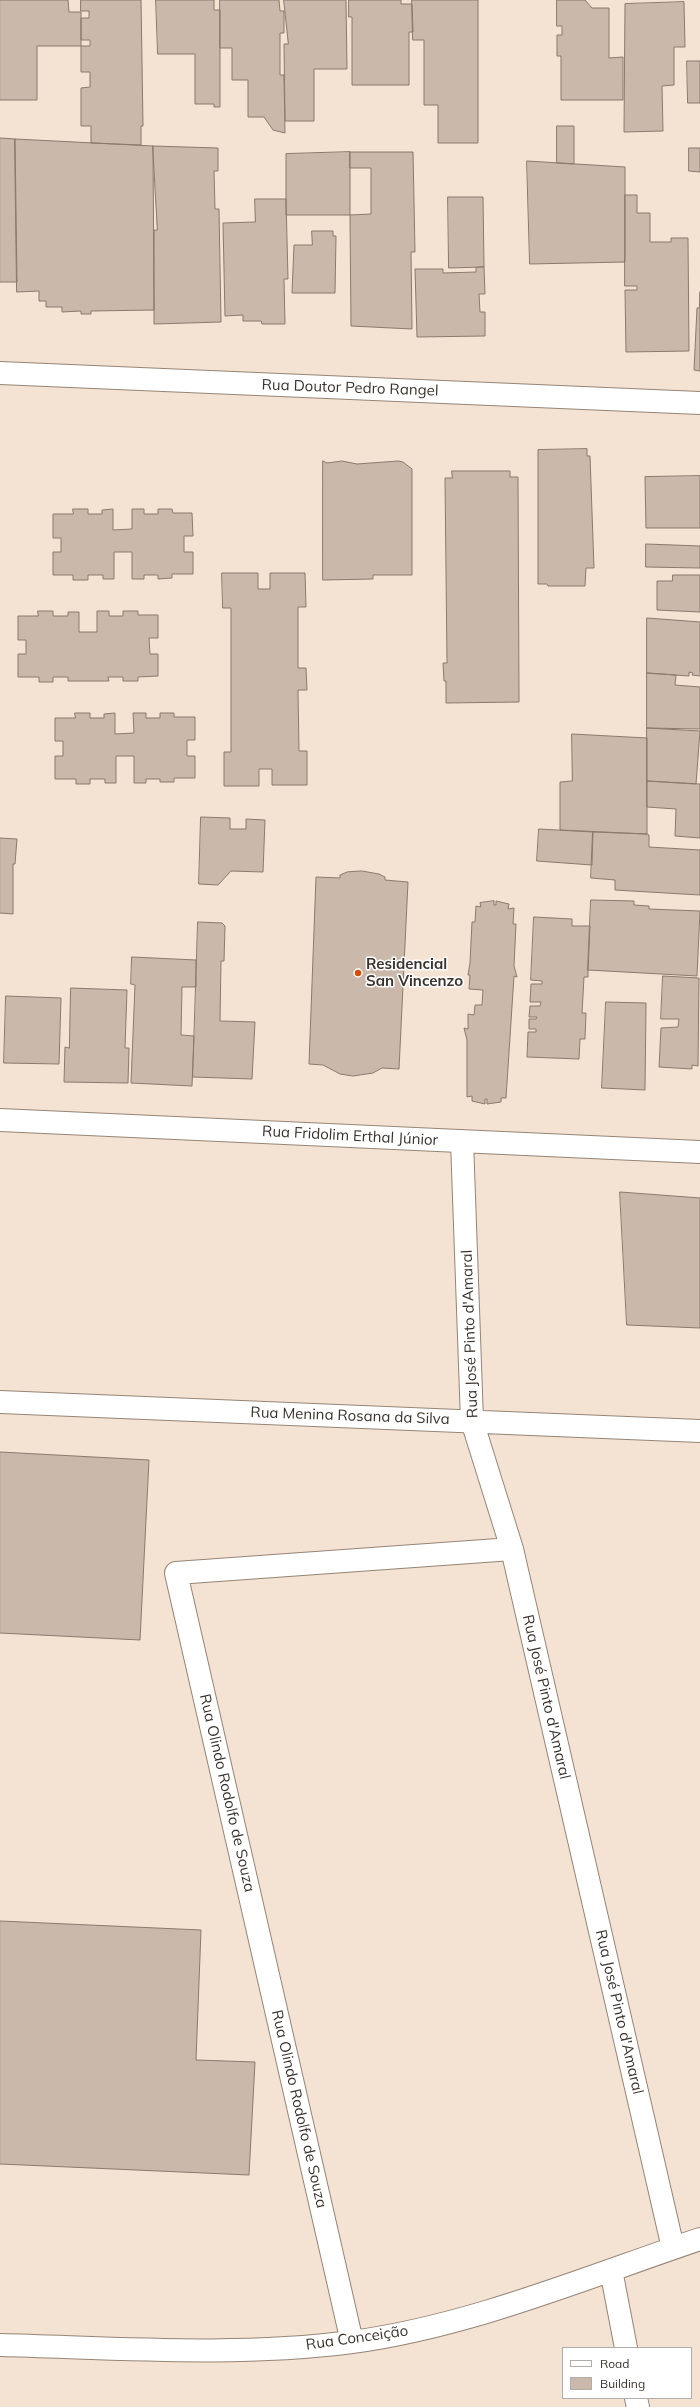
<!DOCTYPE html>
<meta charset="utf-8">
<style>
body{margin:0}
#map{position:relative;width:700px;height:2407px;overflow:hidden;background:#f4e2d2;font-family:Mulish,sans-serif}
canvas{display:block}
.legend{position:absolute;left:562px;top:2347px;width:130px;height:52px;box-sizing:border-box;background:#fff;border:1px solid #b0adab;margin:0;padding:5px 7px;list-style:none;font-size:12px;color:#3a332d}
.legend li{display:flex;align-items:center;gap:8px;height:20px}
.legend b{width:20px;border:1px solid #b0adab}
</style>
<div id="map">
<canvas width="700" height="2407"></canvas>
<ul class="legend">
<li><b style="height:5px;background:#fff"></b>Road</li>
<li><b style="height:11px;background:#cab9aa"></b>Building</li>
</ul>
</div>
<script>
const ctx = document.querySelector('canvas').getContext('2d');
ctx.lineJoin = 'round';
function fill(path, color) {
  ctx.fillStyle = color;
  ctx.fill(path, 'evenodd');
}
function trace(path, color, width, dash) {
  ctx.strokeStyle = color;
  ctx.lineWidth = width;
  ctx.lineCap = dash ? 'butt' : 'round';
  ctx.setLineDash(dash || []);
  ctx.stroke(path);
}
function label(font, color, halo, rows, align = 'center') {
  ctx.font = font + ' Mulish,sans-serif';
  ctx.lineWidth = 3;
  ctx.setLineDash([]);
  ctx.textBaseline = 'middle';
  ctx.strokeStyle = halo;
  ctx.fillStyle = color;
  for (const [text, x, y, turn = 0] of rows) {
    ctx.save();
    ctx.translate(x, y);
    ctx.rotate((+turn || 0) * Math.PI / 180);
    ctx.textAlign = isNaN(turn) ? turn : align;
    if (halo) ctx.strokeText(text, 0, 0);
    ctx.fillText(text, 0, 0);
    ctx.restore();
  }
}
const building = new Path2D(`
 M0,0H68L69,12H81V46H37V100H0Z
 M81,0H141L143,126H141V145L91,143V126H81V88L90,87V72H81V46H90V40H81V18H89V11H81Z
 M156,0H214V10H220V107H214V104H195V54H158Z
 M220,0H279L280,11H284V33H280V75H284L285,133L273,130L264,117H248V80H232V48H220Z
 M284,0H346L347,69H314V121H285L284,44H288Z
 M349,0H401V4H412L413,32H409V85H352V17H349Z
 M412,0H478V143H438V105H424V40H413Z
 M557,0H585L592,8H609V58L623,57V100H561V56H557V35H562V26H557Z
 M684,2L685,47H674V85L662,86L663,131L624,132L625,4Z
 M687,61H700V103H688Z
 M557,126H574V164L557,163Z
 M0,138L15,139L17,282H0Z
 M15,139L153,146L154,310L91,311V314H81V311L62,312V307H46V301H39V291L17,292Z
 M153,146L218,148V171H214L215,209H219L221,322L154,324V230H157Z
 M689,148H700V172L689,171Z
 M350,152V215H286V154Z
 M350,152H413L415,252H411L412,329L351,326L350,215L371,214V168H350Z
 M527,161L625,167V262L530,264Z
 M625,195H637V213H650V242H671V238H688L689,351L626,352L625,290H637V286H625Z
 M448,197H483L484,267L449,268Z
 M255,199H286L288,279H284L285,324H262L261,321H243V315L225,316L223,223L255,222Z
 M312,231H333V236H336L335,293H292L294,245H312Z
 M484,267L485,294H479L480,312H485V336L417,337L415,269H443V273L476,272V268Z
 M700,292V371L694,370L697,308H699Z
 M587,449V456H590L594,568H586L585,586H548L547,584H538V450Z
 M323,461L327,463L342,461L357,464L398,461L403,462L412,469V575H373V579L323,580Z
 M452,471H510V477H518L519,702L446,703V681H444L443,663H447L445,478H452Z
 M700,476V528H646L645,477Z
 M73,509H88V514H102V510L113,509V530L132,529V509H144V514H158V509H172L173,513H192L193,536H184V552H193V574H172V578L158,579V575H144V579H132V552H114V579H103V575H88V580H73V575H53V552H61V538H53V514H73Z
 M646,544L700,546V568L646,567Z
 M222,573H258V589H270V573H305L306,607H298V668H306L307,690H298L299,751H307V785H272V769H259V786H224V752H231V608H223Z
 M673,575H700V612L657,610V581H672Z
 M38,611H53V616H68V612H79V632H97V611H109V616H123V611H138V615H158V638H149L150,654H158V676L138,677V681H123V677H108L109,681H68V677H53V682H39V677H18V654H26V640H18V616H38Z
 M647,618L700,622V676L692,675L693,673L689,672V676L647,673Z
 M647,673L676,675L675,685L700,687V729L647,728Z
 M75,713H90V718H104V714L115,713V734L134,733L133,713H146V718H160V713H174V717H195V740H187V756H195V778H174V782H160V779H146V783H134V756H116V783H105V779H90V784H76V779H55V756H63V741H55V718H75Z
 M647,728L700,731L696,784L647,781Z
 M572,734L647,738V834L560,830V782L572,781Z
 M647,781L700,784V838L675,836L676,809L647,807Z
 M201,817L230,818V829H246V819L265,820L263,872L231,871L218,885L199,884Z
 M539,829L593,832L592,865L537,861Z
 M593,832L647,834L649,835V847L700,850V895L615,890V880L591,878Z
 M0,838L17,839L15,864H13V914L0,913Z
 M362,871L379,874L385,877V880L408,882L399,1069L382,1068L373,1073L353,1076L340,1074L323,1065L309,1064L316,877L340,878V875L347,872Z
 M591,900L634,901V905L649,906V909L700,911L697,976L588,970Z
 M494,901V905H496V901L509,904L508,909L514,908L513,924H516L514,966L517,977L514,976L506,1098H501V1102L487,1104V1099H485V1104L472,1101V1096L467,1097V1040L464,1028L468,1029V1014L474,1015L475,1005H482L483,990L469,989L470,975H468L470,963L472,922H475L476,906L481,907L480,903Z
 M534,917L572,919V926H590L588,971V977H584L582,1013H586L585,1039H580L579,1059L527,1057L528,1032H536V1029H529V1019H536L537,1017H529L530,1006H540L541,1002H530L531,984H542V981L531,980Z
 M198,922L222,923L225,926L224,961H221L220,1021L255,1022L252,1079L193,1077Z
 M132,957L196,960V987H182L181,1035L194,1036L192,1086L131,1083L135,985L131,984Z
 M663,976L699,978L698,1066L692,1065V1069L659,1067L661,1028L678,1027L679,1019H661Z
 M71,988L127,990L125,1048H129L128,1083L64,1082L65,1047L69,1048Z
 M6,996L61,998L59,1064L4,1063Z
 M606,1002L646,1003L645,1090L602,1088Z
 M620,1192L700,1198V1328L627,1325Z
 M0,1452L149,1460L140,1640L0,1633Z
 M0,1921L201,1930L196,2060L255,2062L249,2175L0,2164Z`);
fill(building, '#cab9aa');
trace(building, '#8a7a6c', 1);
const street = new Path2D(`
 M0,1120L700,1152
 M462,1141L472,1421L512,1549L673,2248
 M0,1402L700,1431
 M611,2270L626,2348
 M352,2342L176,1573L512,1549
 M0,2345C117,2348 236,2357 352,2342C471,2326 587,2277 700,2239
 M636,2398L638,2407`);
const secondary = new Path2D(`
 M0,373L700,403`);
trace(street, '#958576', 24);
trace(secondary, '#958576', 24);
trace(street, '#fff', 22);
trace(secondary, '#fff', 22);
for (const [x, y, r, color] of [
 [358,973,4,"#d34e0d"]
]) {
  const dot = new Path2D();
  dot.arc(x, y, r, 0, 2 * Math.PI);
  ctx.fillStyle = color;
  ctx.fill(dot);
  trace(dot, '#fff', 1.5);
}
label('15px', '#3a332d', '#fff', [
 ["Rua Doutor Pedro Rangel",350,388,2],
 ["Rua Fridolim Erthal Júnior",350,1136,3],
 ["Rua José Pinto d'Amaral",470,1334,-92],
 ["Rua Menina Rosana da Silva",350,1416,2],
 ["Rua José Pinto d'Amaral",546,1697,77],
 ["Rua Olindo Rodolfo de Souza",227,1793,77],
 ["Rua José Pinto d'Amaral",619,2012,77],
 ["Rua Olindo Rodolfo de Souza",299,2109,77],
 ["Rua Conceição",357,2338,-8]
]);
label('bold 15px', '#3a332d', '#fff', [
 ["Residencial",366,964],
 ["San Vincenzo",366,981]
], 'left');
</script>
